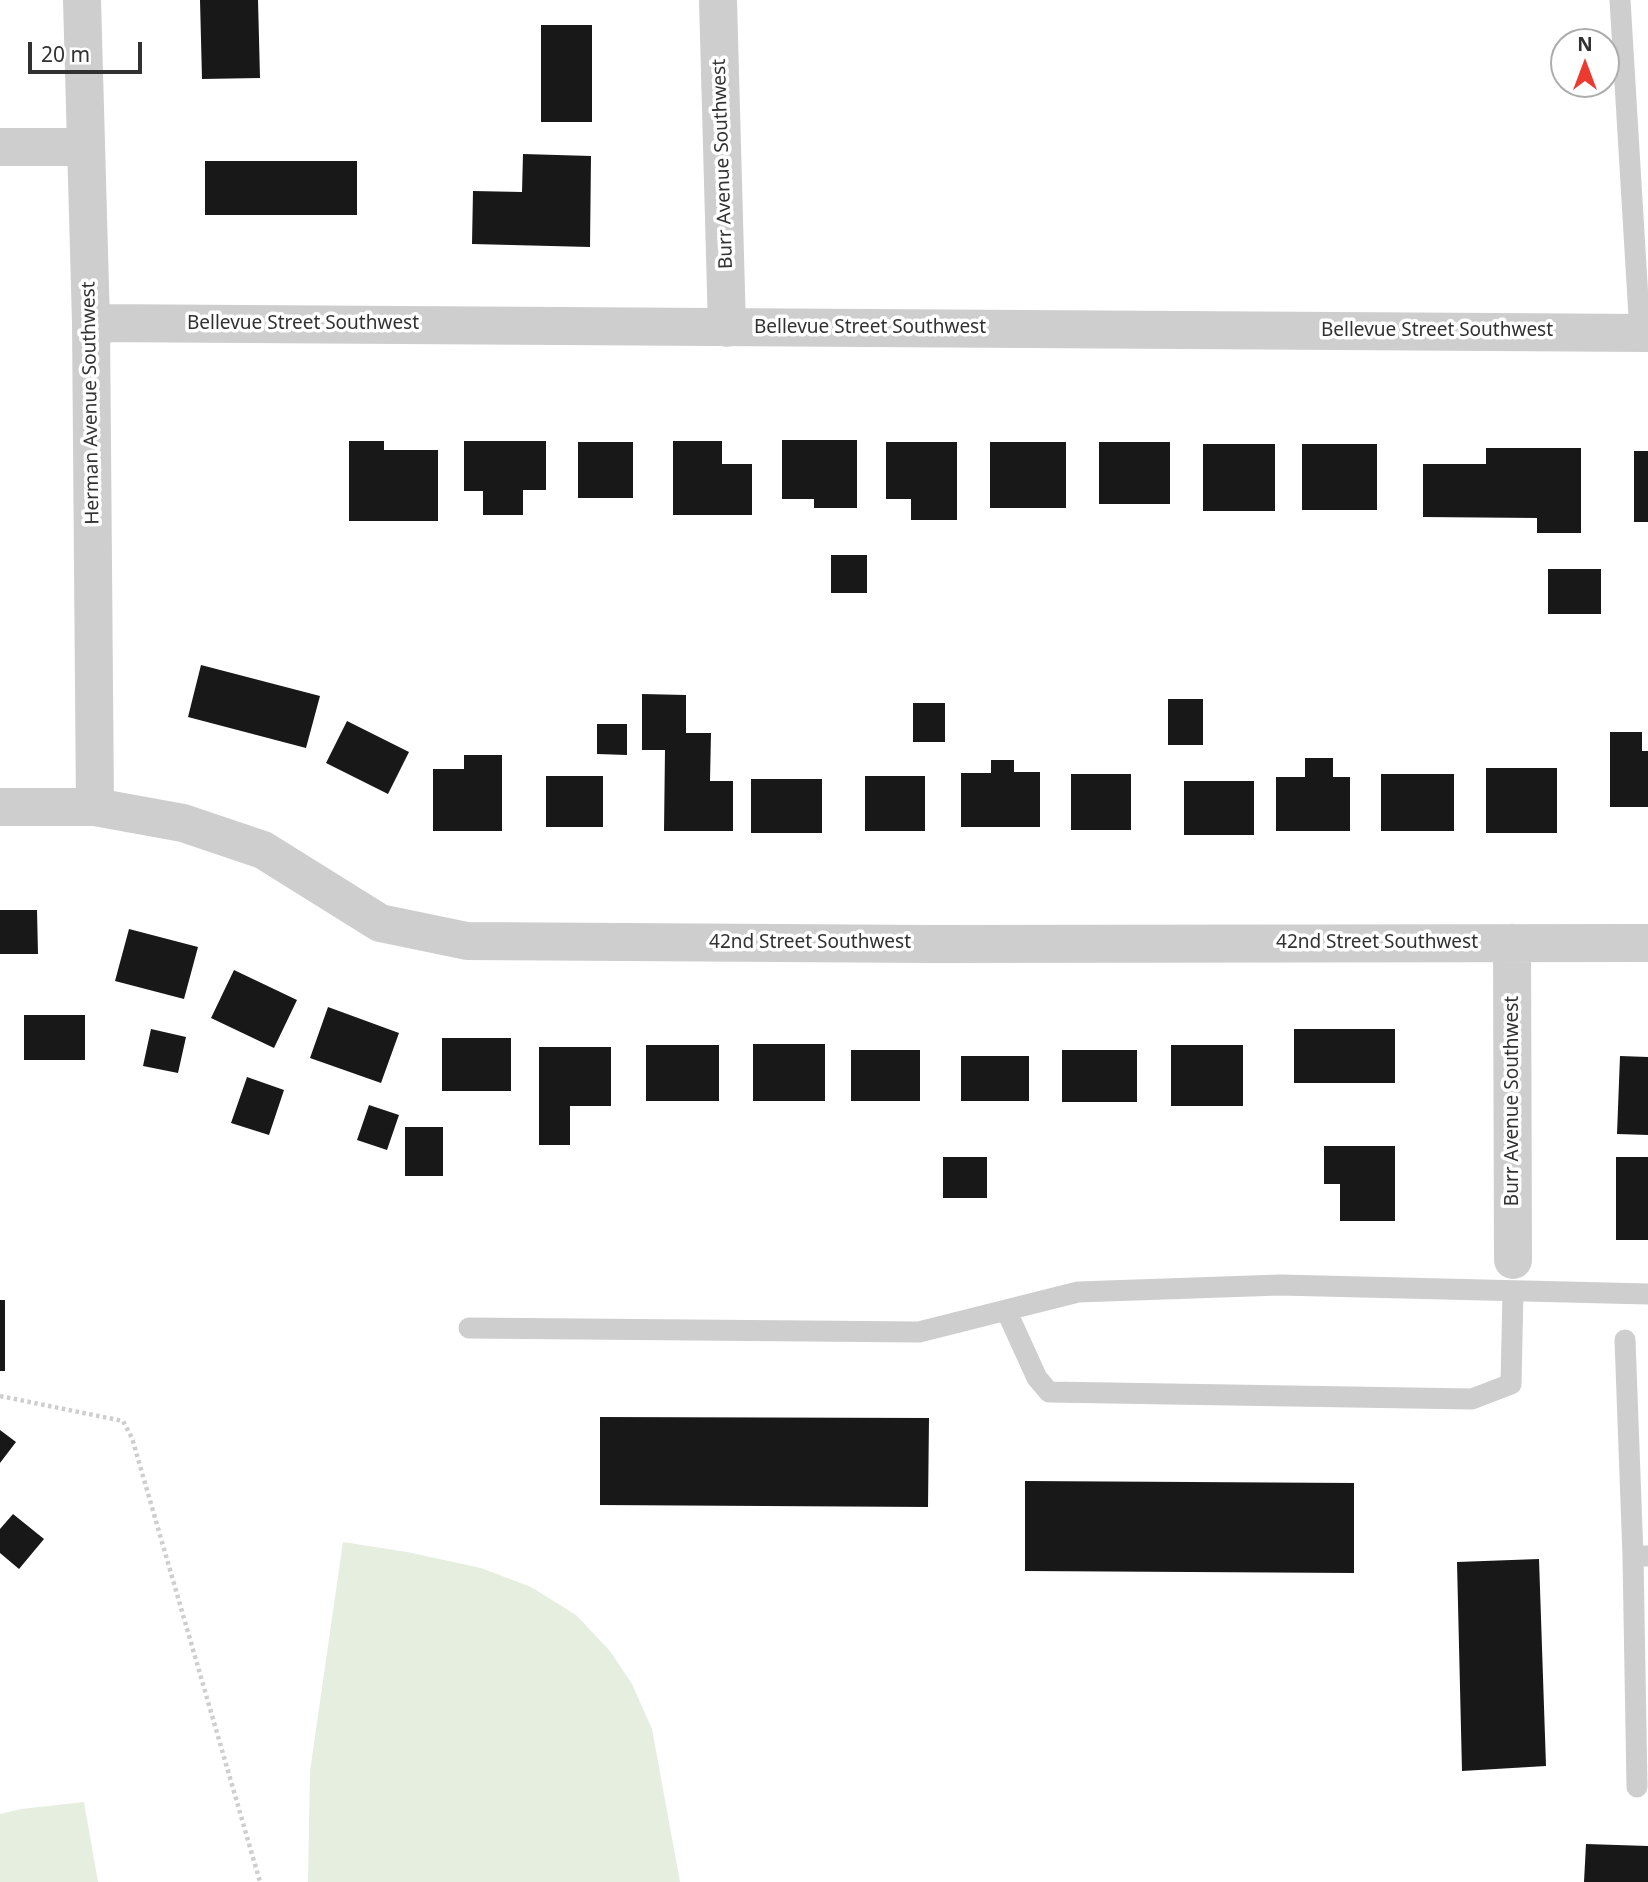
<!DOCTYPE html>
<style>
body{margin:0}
#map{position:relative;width:1648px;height:1882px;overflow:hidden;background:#fff;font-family:"Noto Sans",sans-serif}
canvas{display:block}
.north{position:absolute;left:1550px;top:28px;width:70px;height:70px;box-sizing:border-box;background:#fff;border:2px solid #adadad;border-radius:50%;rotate:0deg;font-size:19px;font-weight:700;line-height:28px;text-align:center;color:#313131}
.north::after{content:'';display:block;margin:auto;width:24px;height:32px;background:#eb3b30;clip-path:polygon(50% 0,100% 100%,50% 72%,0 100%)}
.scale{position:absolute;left:28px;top:42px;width:114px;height:32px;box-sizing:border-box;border:4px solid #313131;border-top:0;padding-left:9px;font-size:21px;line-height:24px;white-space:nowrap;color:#313131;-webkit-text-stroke:5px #fff;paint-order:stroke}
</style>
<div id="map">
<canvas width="1648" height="1882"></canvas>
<div class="north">N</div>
<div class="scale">20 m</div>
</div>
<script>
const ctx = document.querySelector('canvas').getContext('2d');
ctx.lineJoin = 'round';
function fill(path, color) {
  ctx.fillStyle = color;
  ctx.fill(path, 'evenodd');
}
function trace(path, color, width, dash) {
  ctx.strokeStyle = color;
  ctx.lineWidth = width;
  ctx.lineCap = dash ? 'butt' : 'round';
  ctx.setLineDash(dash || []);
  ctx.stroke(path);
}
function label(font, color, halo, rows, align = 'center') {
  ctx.font = font + ' "Noto Sans",sans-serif';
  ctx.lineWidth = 7;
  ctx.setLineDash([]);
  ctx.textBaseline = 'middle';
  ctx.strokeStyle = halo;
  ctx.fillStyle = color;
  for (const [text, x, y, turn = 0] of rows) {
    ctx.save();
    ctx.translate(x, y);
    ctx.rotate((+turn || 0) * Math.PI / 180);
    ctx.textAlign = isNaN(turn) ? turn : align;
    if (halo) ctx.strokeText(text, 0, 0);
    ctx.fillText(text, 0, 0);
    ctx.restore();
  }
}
fill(new Path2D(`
 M343,1542L407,1552L481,1568L531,1587L576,1615L610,1651L632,1684L652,1729L680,1882H308L310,1771Z
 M84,1802L98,1882H0V1814L21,1809Z`), '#e5eedf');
fill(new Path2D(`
 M200,0H258L260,78L202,79Z
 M541,25H592V122H541Z
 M523,154L591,156L590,247L472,244L473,191L522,192Z
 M205,161H357V215H205Z
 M782,440H857V508H814V499H782Z
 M349,441H384V450H438V521H349Z
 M464,441H546V490H523V515H483V491H464Z
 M673,441H722V464H752V515H673Z
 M578,442H633V498H578Z
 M886,442H957V520H911V499H886Z
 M990,442H1066V508H990Z
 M1099,442H1170V504H1099Z
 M1203,444H1275V511H1203Z
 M1302,444H1377V510H1302Z
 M1486,448H1581V533H1537V518L1423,517V464H1486Z
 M1634,451H1648V522H1634Z
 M831,555H867V593H831Z
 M1548,569H1601V614H1548Z
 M201,665L320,696L306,748L188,717Z
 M642,694L686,695V733H711L710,781H733V831H664L665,750H642Z
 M1168,699H1203V745H1168Z
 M913,703H945V742H913Z
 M347,721L409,752L388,794L326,763Z
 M597,724H627V755L597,754Z
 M1610,732H1642V751H1648V807H1610Z
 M464,755H502V831H433V769H464Z
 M1305,758H1333V777H1350V831H1276V777H1305Z
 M991,760H1014V772H1040V827H961V773H991Z
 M1486,768H1557V833H1486Z
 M1071,774H1131V830H1071Z
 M1381,774H1454V831H1381Z
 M546,776H603V827H546Z
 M865,776H925V831H865Z
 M751,779H822V833H751Z
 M1184,781H1254V835H1184Z
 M0,910H37L38,954H0Z
 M129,929L198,947L184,999L115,981Z
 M234,970L297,1000L274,1048L211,1018Z
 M328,1007L399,1033L381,1083L310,1058Z
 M24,1015H85V1060H24Z
 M151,1029L186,1037L178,1073L143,1066Z
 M1294,1029H1395V1083H1294Z
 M442,1038H511V1091H442Z
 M753,1044H825V1101H753Z
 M646,1045H719V1101H646Z
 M1171,1045H1243V1106H1171Z
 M539,1047H611V1106H570V1145H539Z
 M851,1050H920V1101H851Z
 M1062,1050H1137V1102H1062Z
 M961,1056H1029V1101H961Z
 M1620,1056L1648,1057V1135L1617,1134Z
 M247,1077L284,1090L269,1135L231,1123Z
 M369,1105L399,1115L387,1150L357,1140Z
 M405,1127H443V1176H405Z
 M1324,1146H1395V1221H1340V1184H1324Z
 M943,1157H987V1198H943Z
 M1616,1157H1648V1240H1616Z
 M0,1300H5V1371H0Z
 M600,1417L929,1418L928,1507L600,1505Z
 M0,1430L16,1442L0,1463Z
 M1025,1481L1354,1483V1573L1025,1571Z
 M13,1514L44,1539L19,1569L0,1553V1529Z
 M1539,1559L1546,1766L1462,1771L1457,1562Z
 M1586,1844L1648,1846V1882H1584Z`), '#181818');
trace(new Path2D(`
 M0,1396L123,1421L132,1438L260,1882`), '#cecece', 4.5, [3.5, 3.5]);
trace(new Path2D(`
 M1620,0L1640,333
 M1006,1310L1037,1378L1049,1392L1472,1399L1511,1384L1513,1291
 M469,1328L919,1332L1078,1292L1280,1285L1648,1294
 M1625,1340L1633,1556H1648
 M1633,1556L1637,1787`), '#cecece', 21);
trace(new Path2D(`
 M82,0L91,323L95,807
 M718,0L727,328
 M0,147H86
 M91,323L1648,333
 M0,807H95L183,823L263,850L380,923L467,941L933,944L1648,943
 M1512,943L1513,1260`), '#cecece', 38);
label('19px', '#313131', '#fff', [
 ["Burr Avenue Southwest",723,164,-92],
 ["Bellevue Street Southwest",303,324],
 ["Bellevue Street Southwest",870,328],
 ["Bellevue Street Southwest",1437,331],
 ["Herman Avenue Southwest",91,403,-91],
 ["42nd Street Southwest",810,943],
 ["42nd Street Southwest",1377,943],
 ["Burr Avenue Southwest",1513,1101,-90]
]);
</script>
